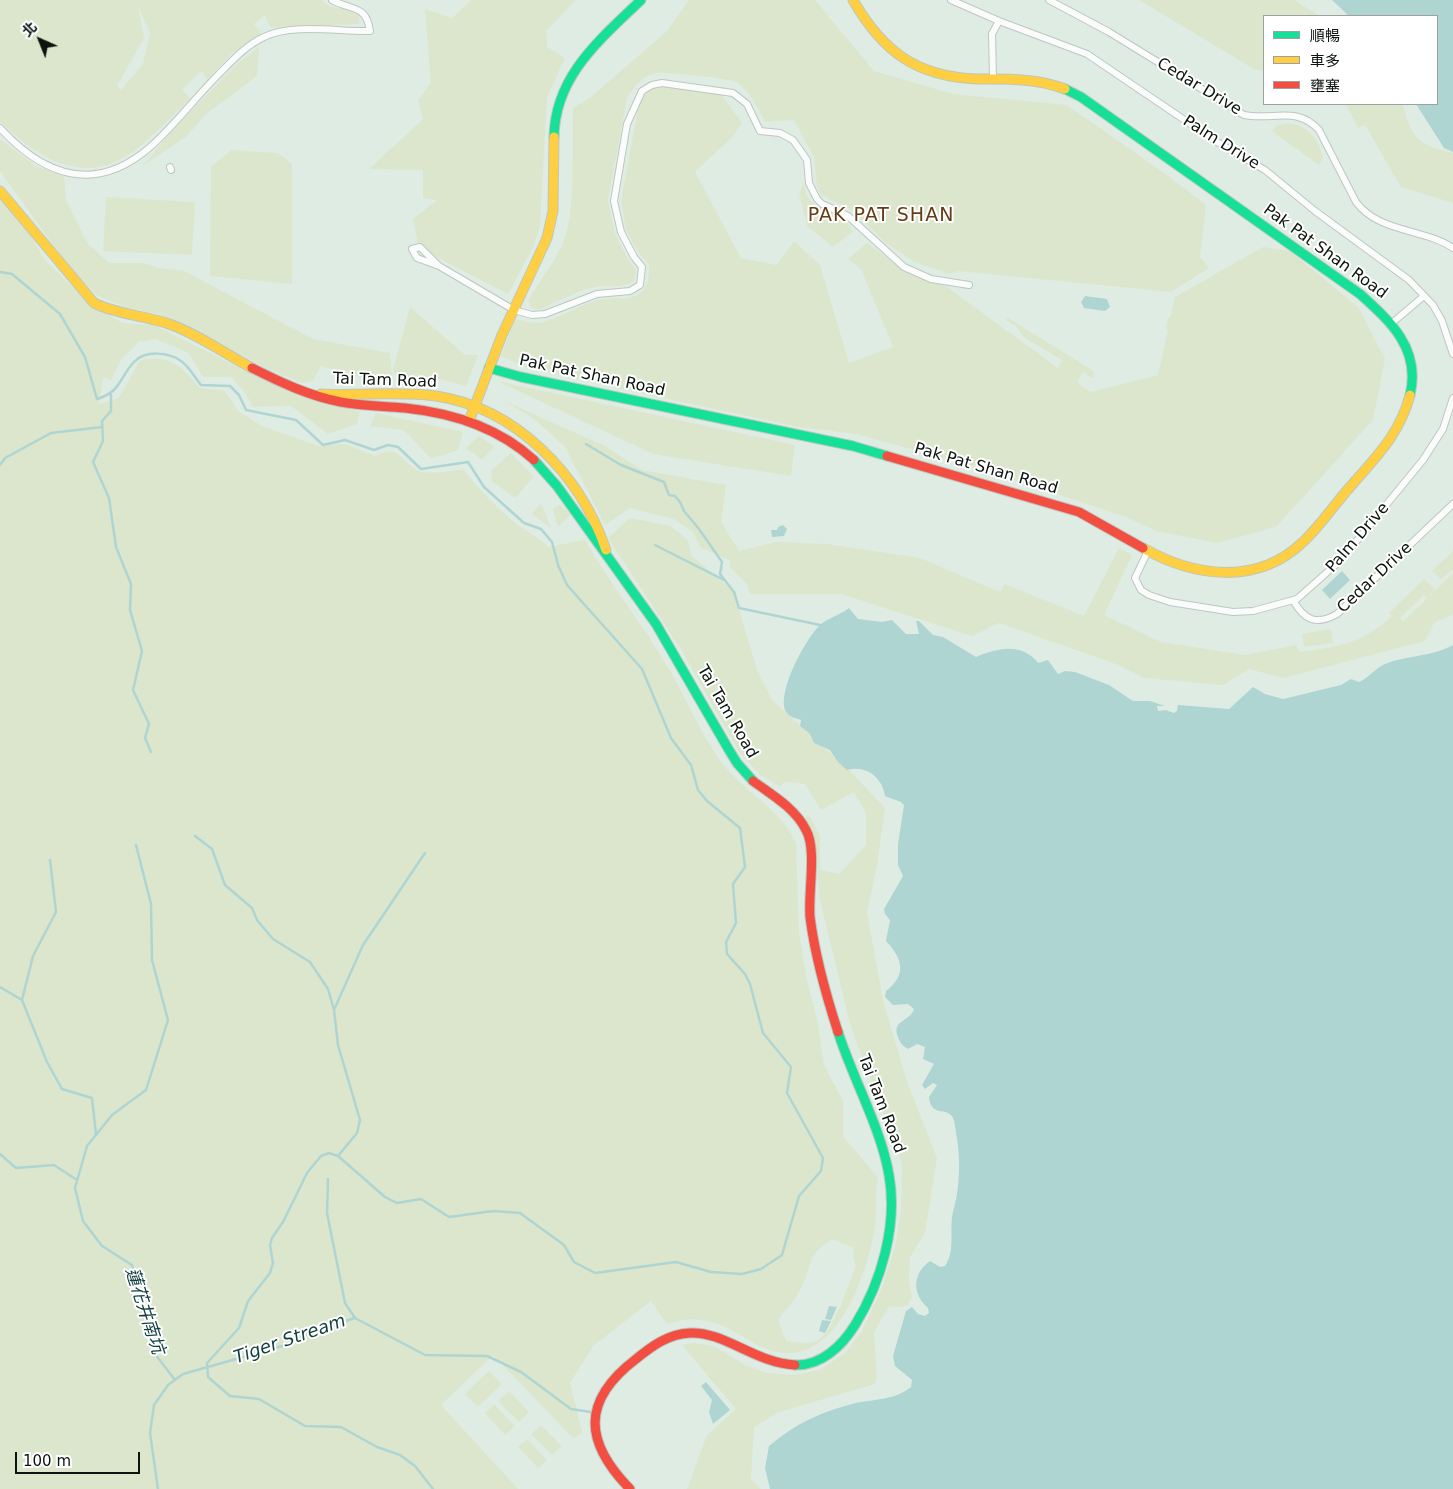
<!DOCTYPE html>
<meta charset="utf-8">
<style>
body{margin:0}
#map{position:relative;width:1453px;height:1489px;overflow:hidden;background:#dfece3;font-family:"DejaVu Sans","Noto Sans TC",sans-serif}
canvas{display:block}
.legend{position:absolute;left:1263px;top:15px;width:175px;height:90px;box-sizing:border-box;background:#fff;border:1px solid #9ea19f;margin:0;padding:6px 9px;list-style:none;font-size:15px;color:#0c140f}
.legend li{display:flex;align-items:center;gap:10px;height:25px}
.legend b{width:25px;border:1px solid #9ea19f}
.north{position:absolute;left:15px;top:15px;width:50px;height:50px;-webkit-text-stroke:4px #fff;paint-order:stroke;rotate:316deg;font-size:14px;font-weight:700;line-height:20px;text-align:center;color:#0c140f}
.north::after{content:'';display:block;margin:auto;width:18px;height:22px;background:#0c140f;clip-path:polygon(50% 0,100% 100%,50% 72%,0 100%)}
.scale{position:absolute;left:15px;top:1452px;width:125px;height:22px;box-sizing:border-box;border:2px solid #0c140f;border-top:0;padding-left:6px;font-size:15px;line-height:18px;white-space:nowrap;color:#0c140f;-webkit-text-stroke:4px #fff;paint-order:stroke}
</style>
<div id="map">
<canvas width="1453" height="1489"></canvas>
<ul class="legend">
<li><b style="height:6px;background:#16e098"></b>順暢</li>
<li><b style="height:6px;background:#ffcf43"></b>車多</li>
<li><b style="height:6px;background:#f24e42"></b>壅塞</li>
</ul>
<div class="north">北</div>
<div class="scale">100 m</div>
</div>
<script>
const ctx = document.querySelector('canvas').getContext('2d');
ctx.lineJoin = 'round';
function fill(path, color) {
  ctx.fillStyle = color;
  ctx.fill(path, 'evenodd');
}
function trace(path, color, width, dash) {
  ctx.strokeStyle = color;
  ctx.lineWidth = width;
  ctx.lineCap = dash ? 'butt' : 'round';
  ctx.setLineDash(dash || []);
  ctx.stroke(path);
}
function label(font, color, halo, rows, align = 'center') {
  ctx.font = font + ' "DejaVu Sans","Noto Sans TC",sans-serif';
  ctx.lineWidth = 4;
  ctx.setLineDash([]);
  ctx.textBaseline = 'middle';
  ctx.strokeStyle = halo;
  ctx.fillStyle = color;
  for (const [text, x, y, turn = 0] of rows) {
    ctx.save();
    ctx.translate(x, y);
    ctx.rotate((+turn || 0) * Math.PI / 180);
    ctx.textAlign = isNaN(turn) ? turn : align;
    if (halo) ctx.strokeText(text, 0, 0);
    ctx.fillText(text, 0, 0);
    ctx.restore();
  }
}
fill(new Path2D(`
 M0,0H322L330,7L358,11L359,24L270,27L265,15L254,24L261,33L230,55L207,80L202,71L200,72L182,90L190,98C169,119 140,152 113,163C69,180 29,150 0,121ZM138,6L150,33L143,64L121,90L117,86L144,38Z
 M471,0H576L546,31L547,47L565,58L547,97L540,226L534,246L508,294L419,248L413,219L437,200L423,198V170L369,169L423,119L418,100L431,83L425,9L452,18Z
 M689,0H815L874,71L953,94L1067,105L1167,175L1206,205L1200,257L1209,268L1171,292L958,271L950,274L915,262L886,243L852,210L821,195L817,187L814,157L794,120L765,122C757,108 750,90 736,82C729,78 662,71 655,73C642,77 634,87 627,98L608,200L615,234L629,261L636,269L634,281C625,288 615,286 604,286C582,287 558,302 538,310L530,307L528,300C541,279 561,255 567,230C575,197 572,144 573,108L591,97L666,32Z
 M1139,0H1294L1320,16H1264V71L1254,69Z
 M259,47L257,76L206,114L187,136L143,166L173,129L238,63Z
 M659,85L719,91L742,123L733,136L695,172L741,258L776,265L794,241L820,265L849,363L893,347L861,269L848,259L867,243L909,273L947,287L1058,368L1062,360L1023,337L1016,326L1006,320L1008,318L1095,372L1092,378L1083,372L1077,382L1090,392L1158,375L1168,330L1166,329L1168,318H1170L1175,297L1263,247L1290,251L1359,308L1385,359L1373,420L1276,527L1217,543L1156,531L1126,517L979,468L857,434L798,427L612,387L526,367L501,356L515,319C522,320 531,323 538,323C554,322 583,302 603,299C615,297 626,301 637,295C649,288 649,277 649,265L639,253L626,230L621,201L639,103L651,89Z
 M1346,104H1402C1413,138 1416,145 1453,153V203L1401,187L1365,125L1358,128Z
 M1283,124C1305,122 1318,137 1323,158L1319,165L1272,131L1277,126Z
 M0,139L36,166L64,176L66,200L87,243L109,263H143L159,268L184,271L313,339L390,353L392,377H360L321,366L313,381L302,383L271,370L158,314L125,307L98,296L75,275L0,171Z
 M231,150L278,153L292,164V284L210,276L211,167Z
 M804,182C806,211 826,205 844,220C848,223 851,228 853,232L833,247L807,226L799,194Z
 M106,197L195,202L192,255L103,251Z
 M0,200L31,236L44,259L92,306L123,323L154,325L266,381L298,394L360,412L357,424L328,434L291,406L253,407L246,394L231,377H203L189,353L156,339L139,342L122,358L111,380L103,377L99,404L119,398L140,360C172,355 180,366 200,388L225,391L238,411L262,426L319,446L345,444L375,456C400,443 400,461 419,471C428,475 453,471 463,469C478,488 494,505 513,521C524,531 537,535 548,547L585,540C609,582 639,620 664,661C685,694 699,732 722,763C744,792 782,810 796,843L799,932L806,976L817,1019L824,1065L843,1101V1136L878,1178C874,1193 878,1211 875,1227C865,1285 827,1390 749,1340C724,1324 698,1312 667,1324L651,1301L593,1346L570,1383L582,1432L574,1439L493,1355L441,1405L518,1489H0ZM832,1239L854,1248L853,1257L856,1266C849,1283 833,1334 817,1341C807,1345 796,1342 786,1341L778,1320C786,1309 798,1297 803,1284C814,1260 806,1256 832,1239Z
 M410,307L465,355H478L466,386L439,379L399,377L393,370Z
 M497,381L795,445L791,476L653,454Z
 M504,401L605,446L642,470L726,485L721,522L739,551L776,542L827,544L920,558L1000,592L1004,584L1084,616L1119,548L1132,555L1104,615L1161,642L1245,655L1296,645L1300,652C1340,646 1360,645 1392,616L1389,613L1424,579L1435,589L1427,598L1424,595L1400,618L1403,622L1453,573V614L1434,623L1425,641L1283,678L1249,669L1223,685L1144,678L1116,664L999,623L972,636L841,594H750L747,584L729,566L731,561L700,547L693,532L674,519L630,508L605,525L565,447L533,418Z
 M376,413L463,432L458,450L431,459L404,430L370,426Z
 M479,436L494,446L482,460L466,448Z
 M511,453L534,477L515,498L492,481L491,471Z
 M541,503L551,528L532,514Z
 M560,505L571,514L558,527L553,509Z
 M630,518L670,526L687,539L692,556L736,593L740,613L758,673L772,700L848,769L885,808L877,866L867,913L883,1000L907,1082L937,1158L925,1233L910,1257L909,1281L912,1297L908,1305L900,1307L889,1306L874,1333L877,1377L875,1384L779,1412L754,1427L751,1479L761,1489H687L707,1435L736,1409L682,1345L694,1343L714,1346L747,1366L767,1373L795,1375L820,1370L846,1352L862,1331L882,1288L896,1243L901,1209L902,1164L850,1024L820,900L814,834L804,819L809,815L820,835V870L839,874L866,845V813L854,792L821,810L805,784L784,782L780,787L760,775L738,750L682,651L608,538Z
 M1453,551V570L1441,579L1432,571Z
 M1331,629L1333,643L1304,647L1302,634Z
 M489,1371L502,1384L478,1407L465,1394Z
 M509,1391L529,1412L519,1422L498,1401Z
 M494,1404L515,1426L505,1435L485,1413Z
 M541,1425L562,1446L552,1455L531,1434Z
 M527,1439L547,1460L538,1468L518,1447Z`), '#dce6cd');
fill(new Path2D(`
 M1332,0H1453V152L1444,148L1416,104H1437V16H1349Z
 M1085,296L1107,299L1110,307L1105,311L1084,308L1081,302Z
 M783,525L787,529L784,536L772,537L771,530H777L778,527Z
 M1342,571L1350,580L1330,599L1322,590Z
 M849,608L858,619L882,622L892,620L906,634H919L916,621H919L933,635L943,637L976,657C997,648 1022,642 1038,663L1048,660L1058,674L1065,671L1075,672L1109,685L1133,701H1150L1165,706H1157L1158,711L1166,710L1174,713L1177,711L1178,705L1229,709L1253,687L1265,694L1283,699L1341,685L1351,679L1359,682C1369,678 1375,668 1385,664C1407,655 1431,657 1453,645V1489H770L765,1468L769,1446C794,1424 823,1411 856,1403C875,1399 895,1400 911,1387L912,1380L895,1366L893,1356L906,1311L912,1307L918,1314L925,1316L929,1313L928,1308C912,1294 912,1274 930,1261L940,1267L945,1266C955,1251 950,1234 952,1217C953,1209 956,1202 957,1194C960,1174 960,1153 956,1133C955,1128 955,1122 953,1118C947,1106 931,1118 929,1097L937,1085L933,1083L925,1089L922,1085L934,1064L923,1059L925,1047L917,1044L908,1049C903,1046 900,1043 898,1037C891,1020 910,1022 914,1009L908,1004L893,1005L885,997L886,991C907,975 903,959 886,941L890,920L885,914L884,909L903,876L898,865V844L904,805L901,802L885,796C882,777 866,765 847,770L838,762L830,750L814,743L810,734L800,726L801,720C795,718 788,717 785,710C778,690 805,640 819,626C827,618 840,615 849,608Z
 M829,1306L837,1307L831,1320L825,1319Z
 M822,1320L831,1321L825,1333L819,1331Z
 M706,1382L730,1410L713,1424L709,1412L712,1400L701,1386Z`), '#afd5d2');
trace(new Path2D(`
 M0,272L12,274L60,314L85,357L97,399C121,392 119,378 134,362C145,350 169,352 181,361C189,366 195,378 201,385L230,386L239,395L246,410L296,420L323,445L345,440L374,450L388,445L398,447L421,469L468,462L484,487L524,523L541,529L552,542L558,565L567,585L642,669L671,738L691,765L698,790L707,801L740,828L745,867L733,884L736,923L726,942L727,954L745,974L750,984L763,1033L791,1067L787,1093L823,1158L821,1171L799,1196L782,1255L761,1269L742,1274L711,1272L676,1262L595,1273L574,1262L564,1245L520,1213L493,1211L449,1217L421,1199L397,1203L385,1197L338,1156L329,1153L321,1156L307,1173L283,1222L272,1238L270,1245L273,1263L270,1273L248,1301L239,1328L207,1363L208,1377L230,1396L259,1399L305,1426L341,1427L377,1447L400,1455L415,1466L433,1489
 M111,395V411L102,421L103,441L93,462L109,498L116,547L131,584L130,610L142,651L133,690L149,724L145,738L151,752
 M586,444L621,465L664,482L669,495L675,496L680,502L684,511L699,529L722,562L720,574L734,592L739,608L820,625
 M0,465L5,458L51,433L102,427
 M655,545L724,580
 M195,836L212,849L225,885L252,908L257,920L273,939L310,962L328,989L334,1010
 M136,845L151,904L152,960L168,1020L146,1090L112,1115L87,1146L75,1188L83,1221L102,1246L132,1265L136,1293L157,1338L155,1354L175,1380
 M0,987L22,1000L47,1062L62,1089L92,1098L96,1134
 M22,1000L33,956L56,912L50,860
 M0,1154L16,1168L54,1165L77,1180
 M338,1156L357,1133L360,1120L338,1045L334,1010L363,945L425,853
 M328,1179L327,1213L345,1303L355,1318
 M158,1489L150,1433L154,1405L168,1385L183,1374L282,1346L314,1331L355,1318L425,1355L487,1356L521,1372L571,1409L591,1412`), '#afd5d2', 2.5);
const street = new Path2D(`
 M951,0L999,21L1087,54L1217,142L1265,170L1315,211L1409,280L1433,305L1442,321L1453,354
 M1049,0L1109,32L1244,115C1273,121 1296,105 1319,130L1356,202C1379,233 1423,228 1453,248
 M993,78L992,34L999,21
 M0,128C44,176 95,194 149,148C174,126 194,99 217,76C231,62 246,45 264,37C293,23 339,32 370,31C366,4 352,11 332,0
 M170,167L171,170
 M439,266L420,247L412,249L417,258L439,266L514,310L532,315L545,314L597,294L630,291L640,285L642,267L634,257L621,232L614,201L627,124L642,91L652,85L662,83L733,93L747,104L760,131L780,133L793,140L807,160L809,183L817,199L822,204L848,216L904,267L931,279L969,285
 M1392,323L1424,296
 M1148,551L1135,578L1141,590L1149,595L1170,602L1233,612L1253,611L1297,599L1341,560L1423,460L1443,429L1453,398
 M1293,600C1304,620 1316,626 1337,614L1453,504`);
const fast = new Path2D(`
 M1065,89L1081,97L1360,294C1391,322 1421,349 1410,395
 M554,137C555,75 601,39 641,0
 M489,368L521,377L853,446L887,456
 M534,460L557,486L656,624L729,750L737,763L753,781
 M795,1365C821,1366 842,1346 855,1325C881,1283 898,1225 889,1175C881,1128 853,1079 838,1032`);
const slow = new Path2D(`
 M853,0C883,52 917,77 978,79C1008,79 1036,78 1065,89
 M0,191L94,303C118,315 144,315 169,324C198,334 225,354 252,368
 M321,394C359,396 398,391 436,396C516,408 580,474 606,550
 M469,421L502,335L547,238L553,211L554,137
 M1143,548C1194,577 1257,586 1303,542C1320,526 1334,505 1350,487C1376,457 1400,434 1410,395`);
const jam = new Path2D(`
 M252,368C280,382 309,396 341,402C362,406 384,406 405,408C453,413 498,427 534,460
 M887,456L1079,512L1143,548
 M753,781C772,795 795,808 806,830C817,849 808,892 810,917C815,956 826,995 838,1032
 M630,1489C584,1442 581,1401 636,1359C652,1346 668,1334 690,1333C724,1331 755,1363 795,1365`);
trace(street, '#bdc7c0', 8);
trace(fast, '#bdc7c0', 11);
trace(slow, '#bdc7c0', 11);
trace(jam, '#bdc7c0', 11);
trace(street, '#fafcfb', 6);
trace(fast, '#16e098', 9);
trace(slow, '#ffcf43', 9);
trace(jam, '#f24e42', 9);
label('16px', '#0c140f', '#fff', [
 ["Cedar Drive",1199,87,31],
 ["Palm Drive",1221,143,32],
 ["Pak Pat Shan Road",1325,252,36],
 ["Pak Pat Shan Road",592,376,12],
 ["Tai Tam Road",385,381,2],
 ["Pak Pat Shan Road",986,469,16],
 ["Palm Drive",1358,538,-49],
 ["Cedar Drive",1375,578,-43],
 ["Tai Tam Road",727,712,60],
 ["Tai Tam Road",881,1104,69]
]);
label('italic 18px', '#123f40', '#fff', [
 ["蓮花井南坑",144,1311,72],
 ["Tiger Stream",290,1340,-19]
]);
ctx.letterSpacing = '1px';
label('19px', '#673b16', '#fff', [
 ["PAK PAT SHAN",881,216]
]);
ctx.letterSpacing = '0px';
</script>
